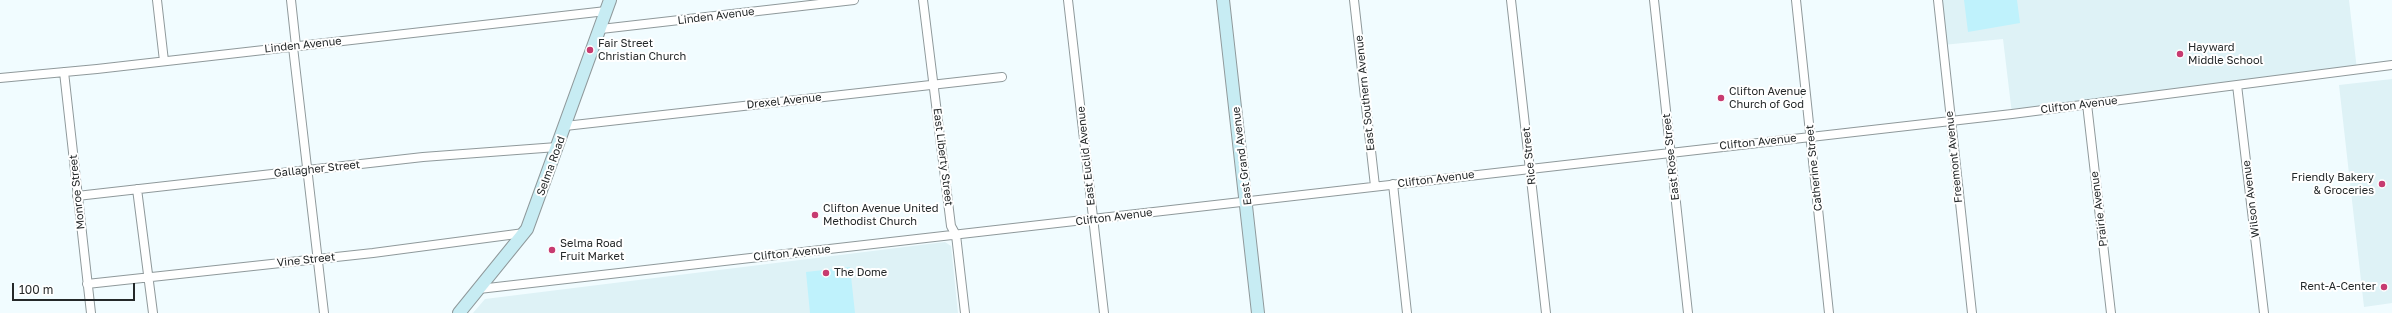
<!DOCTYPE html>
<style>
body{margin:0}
#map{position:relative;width:2392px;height:313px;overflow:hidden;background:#f1fcff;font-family:"Golos Text",sans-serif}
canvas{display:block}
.scale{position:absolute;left:12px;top:283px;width:123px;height:18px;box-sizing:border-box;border:2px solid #242829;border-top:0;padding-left:5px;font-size:12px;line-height:14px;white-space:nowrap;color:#242829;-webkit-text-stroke:3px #fff;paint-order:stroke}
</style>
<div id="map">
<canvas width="2392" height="313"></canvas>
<div class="scale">100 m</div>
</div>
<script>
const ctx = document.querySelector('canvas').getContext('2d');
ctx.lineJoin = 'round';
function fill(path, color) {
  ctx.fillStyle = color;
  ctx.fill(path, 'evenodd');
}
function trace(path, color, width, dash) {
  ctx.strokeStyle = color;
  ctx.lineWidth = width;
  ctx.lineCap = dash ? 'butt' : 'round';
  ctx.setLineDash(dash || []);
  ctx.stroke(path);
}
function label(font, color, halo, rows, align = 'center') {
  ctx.font = font + ' "Golos Text",sans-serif';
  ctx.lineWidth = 4;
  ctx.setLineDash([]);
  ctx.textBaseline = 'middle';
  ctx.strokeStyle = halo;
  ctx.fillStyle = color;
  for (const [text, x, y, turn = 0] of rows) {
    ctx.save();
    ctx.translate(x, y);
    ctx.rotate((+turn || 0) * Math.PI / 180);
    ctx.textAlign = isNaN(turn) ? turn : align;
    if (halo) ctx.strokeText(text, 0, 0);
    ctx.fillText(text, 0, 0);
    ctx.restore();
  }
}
fill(new Path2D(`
 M1938,0H2349L2357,70L2012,114L2003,39L1943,45Z
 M2392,79V303L2364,307L2339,85Z
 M945,242L951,246L958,313H473L485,299Z`), '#def2f6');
fill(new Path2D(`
 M1964,0H2017L2020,23L1968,32Z
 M850,267L855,313H810L806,272Z`), '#bff2fc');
const street = new Path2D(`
 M157,0L164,61
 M291,0L296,46
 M923,0L951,226L956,235L965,313
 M1068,0L1104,313
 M1354,0L1375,186
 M1511,0L1546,313
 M1654,0L1688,313
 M1796,0L1829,313
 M1938,0L1972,313
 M601,29L854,0
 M293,47L324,313
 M64,72L91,313
 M0,78L97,69L606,11
 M2237,85L2264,313
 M2087,104L2111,313
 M565,126L1002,77
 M1393,184L1407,313
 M137,189L153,313
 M77,196L423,157L557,147
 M87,284L373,253L524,233
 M479,289L2012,114L2392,65`);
const secondary = new Path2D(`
 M1223,0L1258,313
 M459,313L527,229L610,0`);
trace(street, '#8f999b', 10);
trace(secondary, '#8f999b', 14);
trace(street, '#fff', 8);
trace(secondary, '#c7ecf3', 12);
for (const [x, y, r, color] of [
 [590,50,4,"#c73b70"],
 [2180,54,4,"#c73b70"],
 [1721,98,4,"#c73b70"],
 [2382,184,4,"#c73b70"],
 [815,215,4,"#c73b70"],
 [552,250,4,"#c73b70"],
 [826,273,4,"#c73b70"],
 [2384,287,4,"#c73b70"]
]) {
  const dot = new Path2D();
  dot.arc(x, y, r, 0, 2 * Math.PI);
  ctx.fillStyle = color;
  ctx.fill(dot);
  trace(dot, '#fff', 1.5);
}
label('11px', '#242829', '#fff', [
 ["Linden Avenue",716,16,-7],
 ["Linden Avenue",303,45,-6],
 ["East Southern Avenue",1365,93,-96],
 ["Drexel Avenue",784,101,-6],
 ["Clifton Avenue",2079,105,-7],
 ["Clifton Avenue",1758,142,-6],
 ["East Euclid Avenue",1086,156,-96],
 ["East Grand Avenue",1242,156,-97],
 ["Rice Street",1529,156,-96],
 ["East Liberty Street",943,157,83],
 ["East Rose Street",1671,157,-96],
 ["Freemont Avenue",1954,157,-96],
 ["Selma Road",551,166,-70],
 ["Catherine Street",1814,168,-96],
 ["Gallagher Street",317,169,-6],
 ["Clifton Avenue",1436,179,-7],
 ["Monroe Street",77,192,-96],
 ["Wilson Avenue",2251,199,-97],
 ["Prairie Avenue",2099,209,-97],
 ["Clifton Avenue",1114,217,-7],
 ["Clifton Avenue",792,253,-6],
 ["Vine Street",306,260,-6]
]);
label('11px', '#242829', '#fff', [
 ["Fair Street",598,44],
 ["Christian Church",598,57],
 ["Hayward",2188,48],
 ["Middle School",2188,61],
 ["Clifton Avenue",1729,92],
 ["Church of God",1729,105],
 ["Friendly Bakery",2374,178,"right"],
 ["& Groceries",2374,191,"right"],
 ["Clifton Avenue United",823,209],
 ["Methodist Church",823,222],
 ["Selma Road",560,244],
 ["Fruit Market",560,257],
 ["The Dome",834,273],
 ["Rent-A-Center",2376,287,"right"]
], 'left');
</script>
